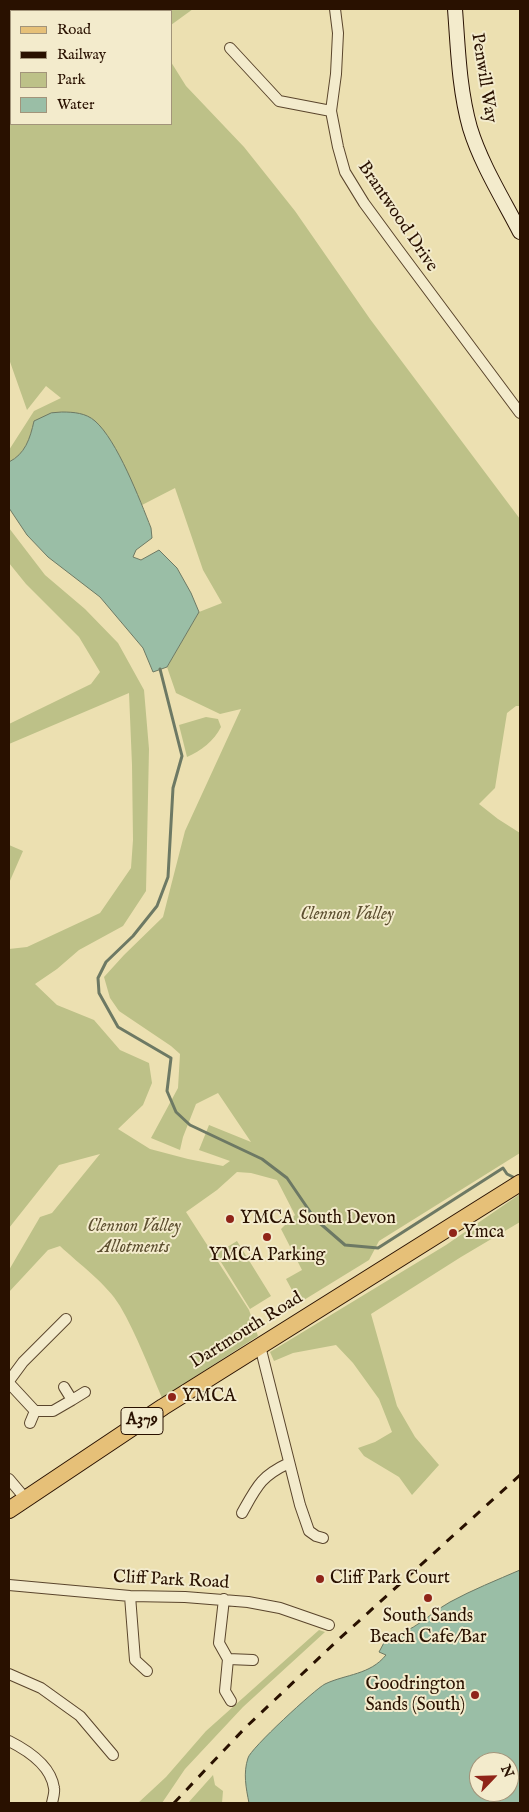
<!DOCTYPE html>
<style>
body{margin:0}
#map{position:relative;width:529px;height:1812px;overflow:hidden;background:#ece0b1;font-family:"IM FELL English",serif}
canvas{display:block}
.frame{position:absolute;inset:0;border:10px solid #291100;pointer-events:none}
.legend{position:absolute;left:10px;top:10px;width:162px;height:115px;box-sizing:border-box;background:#f3ebcc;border:1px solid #a2947a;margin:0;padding:6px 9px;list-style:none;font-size:15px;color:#291100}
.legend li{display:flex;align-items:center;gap:10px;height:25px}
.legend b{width:25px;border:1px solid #a2947a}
.north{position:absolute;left:469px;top:1752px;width:50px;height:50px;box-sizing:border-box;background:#f3ebcc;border:1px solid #a2947a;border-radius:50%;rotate:66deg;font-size:14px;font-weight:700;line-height:20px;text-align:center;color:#291100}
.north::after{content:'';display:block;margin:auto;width:18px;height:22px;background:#8f2418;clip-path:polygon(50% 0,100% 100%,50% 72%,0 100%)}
</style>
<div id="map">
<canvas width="529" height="1812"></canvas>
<div class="frame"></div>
<ul class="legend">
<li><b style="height:6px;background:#e6c078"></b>Road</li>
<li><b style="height:6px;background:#291100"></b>Railway</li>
<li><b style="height:14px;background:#bdc188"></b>Park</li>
<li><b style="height:14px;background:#9abea6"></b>Water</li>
</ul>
<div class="north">N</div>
</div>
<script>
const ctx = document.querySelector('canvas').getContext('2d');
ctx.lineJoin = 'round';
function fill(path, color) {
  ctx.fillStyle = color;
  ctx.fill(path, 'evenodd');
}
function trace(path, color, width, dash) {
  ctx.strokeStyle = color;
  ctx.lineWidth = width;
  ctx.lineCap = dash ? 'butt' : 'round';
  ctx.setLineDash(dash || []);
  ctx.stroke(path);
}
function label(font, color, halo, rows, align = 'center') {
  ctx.font = font + ' "IM FELL English",serif';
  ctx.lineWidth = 4;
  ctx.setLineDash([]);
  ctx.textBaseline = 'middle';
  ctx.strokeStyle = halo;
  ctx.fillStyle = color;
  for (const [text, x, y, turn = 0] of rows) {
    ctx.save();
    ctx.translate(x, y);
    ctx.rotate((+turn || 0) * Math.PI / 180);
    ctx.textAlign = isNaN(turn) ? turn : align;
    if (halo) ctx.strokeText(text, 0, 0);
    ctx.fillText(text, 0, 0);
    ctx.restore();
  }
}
fill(new Path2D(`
 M9,9H193L171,25V11H11V73L9,72Z
 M171,62L186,86L244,147L295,211L370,319L520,519V706H516L507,713L495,788L479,804L498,819L520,833V1153L379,1241L369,1260L299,1303L286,1279L302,1270L281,1229L295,1215L277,1180L251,1173L237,1172L217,1190L186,1212L249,1310L258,1336L162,1398C149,1368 137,1335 120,1306C107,1284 79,1264 60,1246L48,1250L9,1292V1270L40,1217L52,1213L100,1154L59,1165L9,1228V949L27,947L100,913L131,868L133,840L132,765L129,693L9,744V724L91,684L100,672L79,637L26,584L9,563V528L45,575L85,609L118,643L144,690L149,749L146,891L123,926L79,950L57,969L35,984L57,1005L94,1020L120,1050L149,1063L152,1083L143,1105L118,1129L150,1149L188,1159L223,1166L230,1161L199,1150L209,1125L251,1142L218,1093L196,1104L183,1137L180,1150L151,1138L178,1088L180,1054L171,1046L119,1011L110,998L104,977L124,955L163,917L185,831L241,709L220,714L176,693L167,667L199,612L222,603L203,570L175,488L142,505L117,452L106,434L34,421C31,437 25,454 10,462L9,450L34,411L61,398L46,386L27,410L9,359V77L11,78V124H171Z
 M206,717L218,719L221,727C214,741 201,751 187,757L179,725Z
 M9,845L23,851L9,883Z
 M520,1194V1222L461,1257L371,1314L397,1406L415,1437L439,1465L412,1495L399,1477L364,1456L358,1448L375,1442L392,1432L379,1399L353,1363L336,1345L293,1353L274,1361L270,1352L446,1245Z
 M237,1241L271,1296L250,1309L216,1254Z
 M319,1630L325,1632L243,1707L185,1769L162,1803H138L166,1777L206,1731Z
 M213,1775L215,1785L223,1791L222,1803H188Z`), '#bdc188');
const water = new Path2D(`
 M62,412C74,412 86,413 95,421C117,440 140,500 151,528L152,538L136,550L133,557L141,560L159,550L177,568L191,593L199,612L167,667L153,672L143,648L100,597L48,557L27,535L9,508V462C25,454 30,439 34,421L51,413Z
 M520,1570V1803H249C246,1788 243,1773 248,1758C250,1749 315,1689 325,1684C346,1674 370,1675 386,1655L379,1652L387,1637C415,1632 427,1615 450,1602C472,1590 497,1580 520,1570ZM479,1762H509V1792H479Z`);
fill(water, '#9abea6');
trace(water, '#6d7964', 1);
trace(new Path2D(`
 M160,669L182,756L173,788L168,877L157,906L133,936L106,962L98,978L99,993L118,1027L171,1058L167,1091L176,1112L190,1125L262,1159L287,1178L315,1219L345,1245L378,1248L503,1168L507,1174L513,1177`), '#6d7964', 3);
const street = new Path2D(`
 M335,9L338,33L336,74L331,111L338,147L345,172L364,203L397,248L520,413
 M230,48L279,101L331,111
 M260,1346L300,1505L309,1531L316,1536L323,1538
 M9,1381L23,1362L66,1319
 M9,1383L35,1411L30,1423
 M72,1400L85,1392
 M35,1411H53L72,1400L64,1387
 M9,1479L25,1498
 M242,1513C257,1486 261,1476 289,1463
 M9,1585L130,1596L185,1597L248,1602L280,1608L329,1625
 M130,1596L135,1660L147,1671
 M224,1599L219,1643L228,1659L225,1691L231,1701
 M228,1659L253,1660
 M9,1674L41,1688L80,1716L113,1755
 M9,1741C27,1750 51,1766 54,1788C55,1792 53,1798 52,1803`);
const secondary = new Path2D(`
 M455,9C458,48 459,89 470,128C481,164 503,199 520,232`);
const primary = new Path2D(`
 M9,1510L163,1407L520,1183`);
trace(street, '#5a452c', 12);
trace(secondary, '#291100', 16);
trace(primary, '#291100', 18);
trace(street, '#f3ebcc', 10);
trace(secondary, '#f3ebcc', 14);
trace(primary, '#e6c078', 16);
trace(new Path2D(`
 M174,1803L245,1728L338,1640L520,1475`), '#291100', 3, [9, 9]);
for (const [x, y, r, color] of [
 [230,1219,5,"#8f2418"],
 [453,1233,5,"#8f2418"],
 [267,1237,5,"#8f2418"],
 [172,1397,5,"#8f2418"],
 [320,1579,5,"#8f2418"],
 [428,1598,5,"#8f2418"],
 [475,1695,5,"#8f2418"]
]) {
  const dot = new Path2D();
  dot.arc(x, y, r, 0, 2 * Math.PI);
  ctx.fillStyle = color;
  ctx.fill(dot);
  trace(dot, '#f3ebcc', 2);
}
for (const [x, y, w] of [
 [142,1421,42]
]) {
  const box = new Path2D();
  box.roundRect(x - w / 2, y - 13.5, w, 27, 4);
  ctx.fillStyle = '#f3ebcc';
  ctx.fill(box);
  trace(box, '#291100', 1);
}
label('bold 16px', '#291100', null, [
 ["A379",142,1421]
]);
label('18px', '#291100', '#f3ebcc', [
 ["Penwill Way",483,78,81],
 ["Brantwood Drive",397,217,56],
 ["Dartmouth Road",247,1331,-32],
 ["Cliff Park Road",171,1581,3]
]);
label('italic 18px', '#5d4f30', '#f3ebcc', [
 ["Clennon Valley",347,915],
 ["Clennon Valley",134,1227],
 ["Allotments",134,1248]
]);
label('18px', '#291100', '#f3ebcc', [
 ["YMCA South Devon",240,1219],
 ["Ymca",463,1233],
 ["YMCA Parking",267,1256,"center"],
 ["YMCA",182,1397],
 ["Cliff Park Court",330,1579],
 ["South Sands",428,1617,"center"],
 ["Beach Cafe/Bar",428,1638,"center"],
 ["Goodrington",465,1685,"right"],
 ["Sands (South)",465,1706,"right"]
], 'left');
</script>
